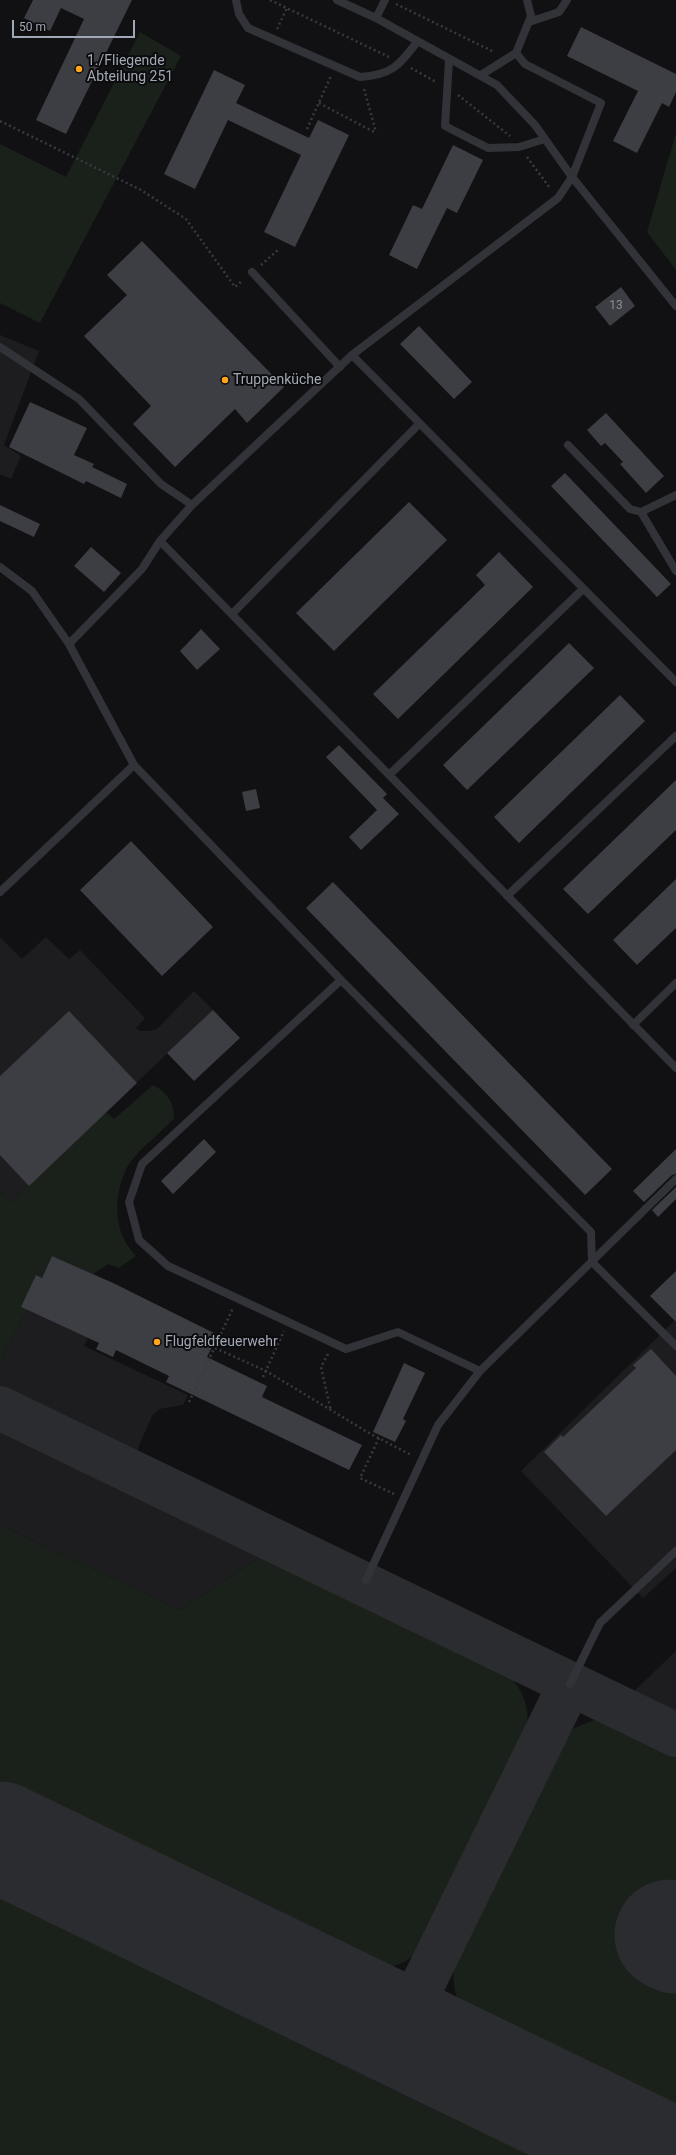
<!DOCTYPE html>
<meta charset="utf-8">
<style>
body{margin:0}
#map{position:relative;width:676px;height:2155px;overflow:hidden;background:#111113;font-family:Roboto,sans-serif}
canvas{display:block}
.scale{position:absolute;left:12px;top:20px;width:123px;height:18px;box-sizing:border-box;border:2px solid #a1a8b5;border-top:0;padding-left:5px;font-size:12px;line-height:14px;white-space:nowrap;color:#a1a8b5;-webkit-text-stroke:3px #0c0c0e;paint-order:stroke}
</style>
<div id="map">
<canvas width="676" height="2155"></canvas>
<div class="scale">50 m</div>
</div>
<script>
const ctx = document.querySelector('canvas').getContext('2d');
ctx.lineJoin = 'round';
function fill(path, color) {
  ctx.fillStyle = color;
  ctx.fill(path, 'evenodd');
}
function trace(path, color, width, dash) {
  ctx.strokeStyle = color;
  ctx.lineWidth = width;
  ctx.lineCap = dash ? 'butt' : 'round';
  ctx.setLineDash(dash || []);
  ctx.stroke(path);
}
function label(font, color, halo, rows, align = 'center') {
  ctx.font = font + ' Roboto,sans-serif';
  ctx.lineWidth = 4;
  ctx.setLineDash([]);
  ctx.textBaseline = 'middle';
  ctx.strokeStyle = halo;
  ctx.fillStyle = color;
  for (const [text, x, y, turn = 0] of rows) {
    ctx.save();
    ctx.translate(x, y);
    ctx.rotate((+turn || 0) * Math.PI / 180);
    ctx.textAlign = isNaN(turn) ? turn : align;
    if (halo) ctx.strokeText(text, 0, 0);
    ctx.fillText(text, 0, 0);
    ctx.restore();
  }
}
fill(new Path2D(`
 M0,335L39,351L4,445L21,456L11,479L0,474Z
 M0,937L22,959L46,937L69,959L80,950L145,1018L136,1028L140,1031H149L157,1029L194,991L213,1010L11,1202L0,1192Z
 M27,1310L88,1338L84,1346L188,1395L183,1405L159,1409L152,1416L138,1448L140,1460L0,1391V1362Z
 M674,1321L676,1322V1568L643,1598L521,1471Z
 M0,1428L265,1554L180,1610L0,1525Z
 M676,1651V1712L633,1692Z`), '#1d1d20');
fill(new Path2D(`
 M140,32L181,56L40,323L0,303V144L66,177Z
 M676,133V270L647,232Z
 M153,1085C167,1092 174,1102 174,1118C161,1133 139,1149 129,1164C116,1185 113,1220 125,1241C128,1247 132,1251 136,1256L119,1268L108,1264L93,1274L52,1256L42,1278L36,1275L27,1310L0,1362V1192L11,1202L106,1112L114,1119Z
 M0,1525L180,1610L265,1554L504,1670C526,1692 530,1708 527,1739L427,1943C407,1965 390,1971 360,1967L0,1794Z
 M594,1720H605L676,1754V2124L490,2034C483,2029 476,2025 470,2019C454,2006 453,1980 453,1961L560,1740L570,1730Z
 M0,1882L560,2155H0Z`), '#19211a');
trace(new Path2D(`
 M0,1408L676,1735
 M421,1988C416,2020 427,2037 452,2056
 M348,2006C379,2015 399,2014 421,1988L570,1684`), '#2b2c30', 44);
trace(new Path2D(`
 M0,1837L656,2155
 M670,1935L676,1938`), '#2b2c30', 111);
fill(new Path2D(`
 M33,0H132L66,134L36,120L84,19L61,8L50,31L24,18Z
 M581,27L676,74V92L669,107L662,103L637,153L613,141L638,91L567,56Z
 M214,70L245,85L236,103L309,138L318,120L349,135L295,247L264,232L301,155L228,120L195,189L164,174Z
 M453,145L483,160L457,213L447,208L417,269L389,255L413,205L422,209Z
 M142,241L284,387L247,423L235,409L175,467L133,424L151,406L84,336L127,295L107,275Z
 M621,287L635,306L610,326L595,307Z
 M419,326L472,382L454,399L400,344Z
 M30,402L87,428L74,455L94,464L92,467L127,484L121,498L86,481L84,484L9,447Z
 M606,413L664,476L646,493L620,464L623,462L605,443L601,446L587,430Z
 M565,473L671,584L657,597L551,486Z
 M409,502L447,540L334,651L296,613Z
 M0,505L40,524L34,537L0,521Z
 M91,547L121,573L104,592L74,566Z
 M499,552L533,587L398,719L373,694L485,585L476,575Z
 M201,629L220,649L197,670L180,651Z
 M569,643L594,668L467,790L443,765Z
 M620,695L645,721L519,843L494,817Z
 M339,745L387,794L383,798L399,814L361,850L349,837L377,810L326,757Z
 M676,780V830L588,914L563,889Z
 M256,789L260,808L246,811L242,792Z
 M131,841L213,927L162,976L80,890Z
 M676,879V928L637,965L613,940Z
 M333,882L612,1169L585,1195L306,908Z
 M213,1010L240,1038L194,1081L167,1053Z
 M69,1011L137,1083L29,1186L0,1155V1076Z
 M204,1139L216,1152L173,1194L161,1181Z
 M676,1149V1174L672,1175L644,1202L633,1191Z
 M676,1187V1199L658,1217L652,1210Z
 M52,1256L113,1283L218,1335L207,1357L267,1386L262,1397L362,1445L349,1470L166,1382L169,1376L116,1350L113,1357L96,1349L99,1343L21,1307L36,1275L42,1278Z
 M676,1271V1322L650,1296Z
 M651,1349L676,1376V1450L606,1516L544,1452L561,1435L563,1437L636,1368L633,1365Z
 M404,1363L425,1373L403,1419L406,1421L395,1442L373,1432Z`), '#3d3e43');
trace(new Path2D(`
 M270,0L389,57
 M396,4L494,52
 M277,29L287,8
 M411,68L436,82
 M364,89L376,132
 M458,95L510,136
 M319,103L376,133
 M0,121L141,190L186,219L235,287L243,280
 M307,129L331,76
 M527,157L550,188
 M261,265L279,249
 M215,1348L266,1371L369,1433L411,1455
 M328,1354L321,1367L331,1411
 M263,1377L284,1331
 M189,1402L233,1308
 M379,1438L360,1478L394,1494`), '#383a3f', 2.5, [2, 3]);
trace(new Path2D(`
 M236,0L239,14L248,28L360,77C391,75 399,66 417,42
 M337,0L376,18L497,85L535,125L572,177L676,306
 M376,18L385,0
 M529,22L559,12L567,0
 M449,60L445,126L488,148L519,147L545,139
 M481,75L516,53L531,16L527,0
 M252,272L340,367
 M0,347L79,399L161,484L192,505
 M352,355L676,682
 M568,445L630,509L641,512
 M676,495L641,512L676,571
 M160,541L676,1068
 M0,567L32,591L69,644L134,765L341,980L591,1232L592,1262L676,1346
 M232,614L419,424
 M69,644L142,569L160,541L192,505L352,355L558,198L572,177L601,103L525,64L516,53
 M389,775L583,589
 M0,892L134,765
 M507,896L676,736
 M341,980L142,1164L129,1202L139,1240L168,1266L346,1349L398,1332L480,1371
 M633,1025L676,983
 M366,1580L438,1425L480,1371L676,1179
 M570,1684L600,1623L676,1551`), '#323338', 8);
for (const [x, y, r, color] of [
 [79,69,4,"#ffa61d"],
 [225,380,4,"#ffa61d"],
 [157,1342,4,"#ffa61d"]
]) {
  const dot = new Path2D();
  dot.arc(x, y, r, 0, 2 * Math.PI);
  ctx.fillStyle = color;
  ctx.fill(dot);
  trace(dot, '#0c0c0e', 1.5);
}
label('12px', '#888e98', null, [
 ["13",616,306]
]);
label('14px', '#a1a8b5', '#0c0c0e', [
 ["1./Fliegende",87,61],
 ["Abteilung 251",87,77],
 ["Truppenküche",233,380],
 ["Flugfeldfeuerwehr",165,1342]
], 'left');
</script>
